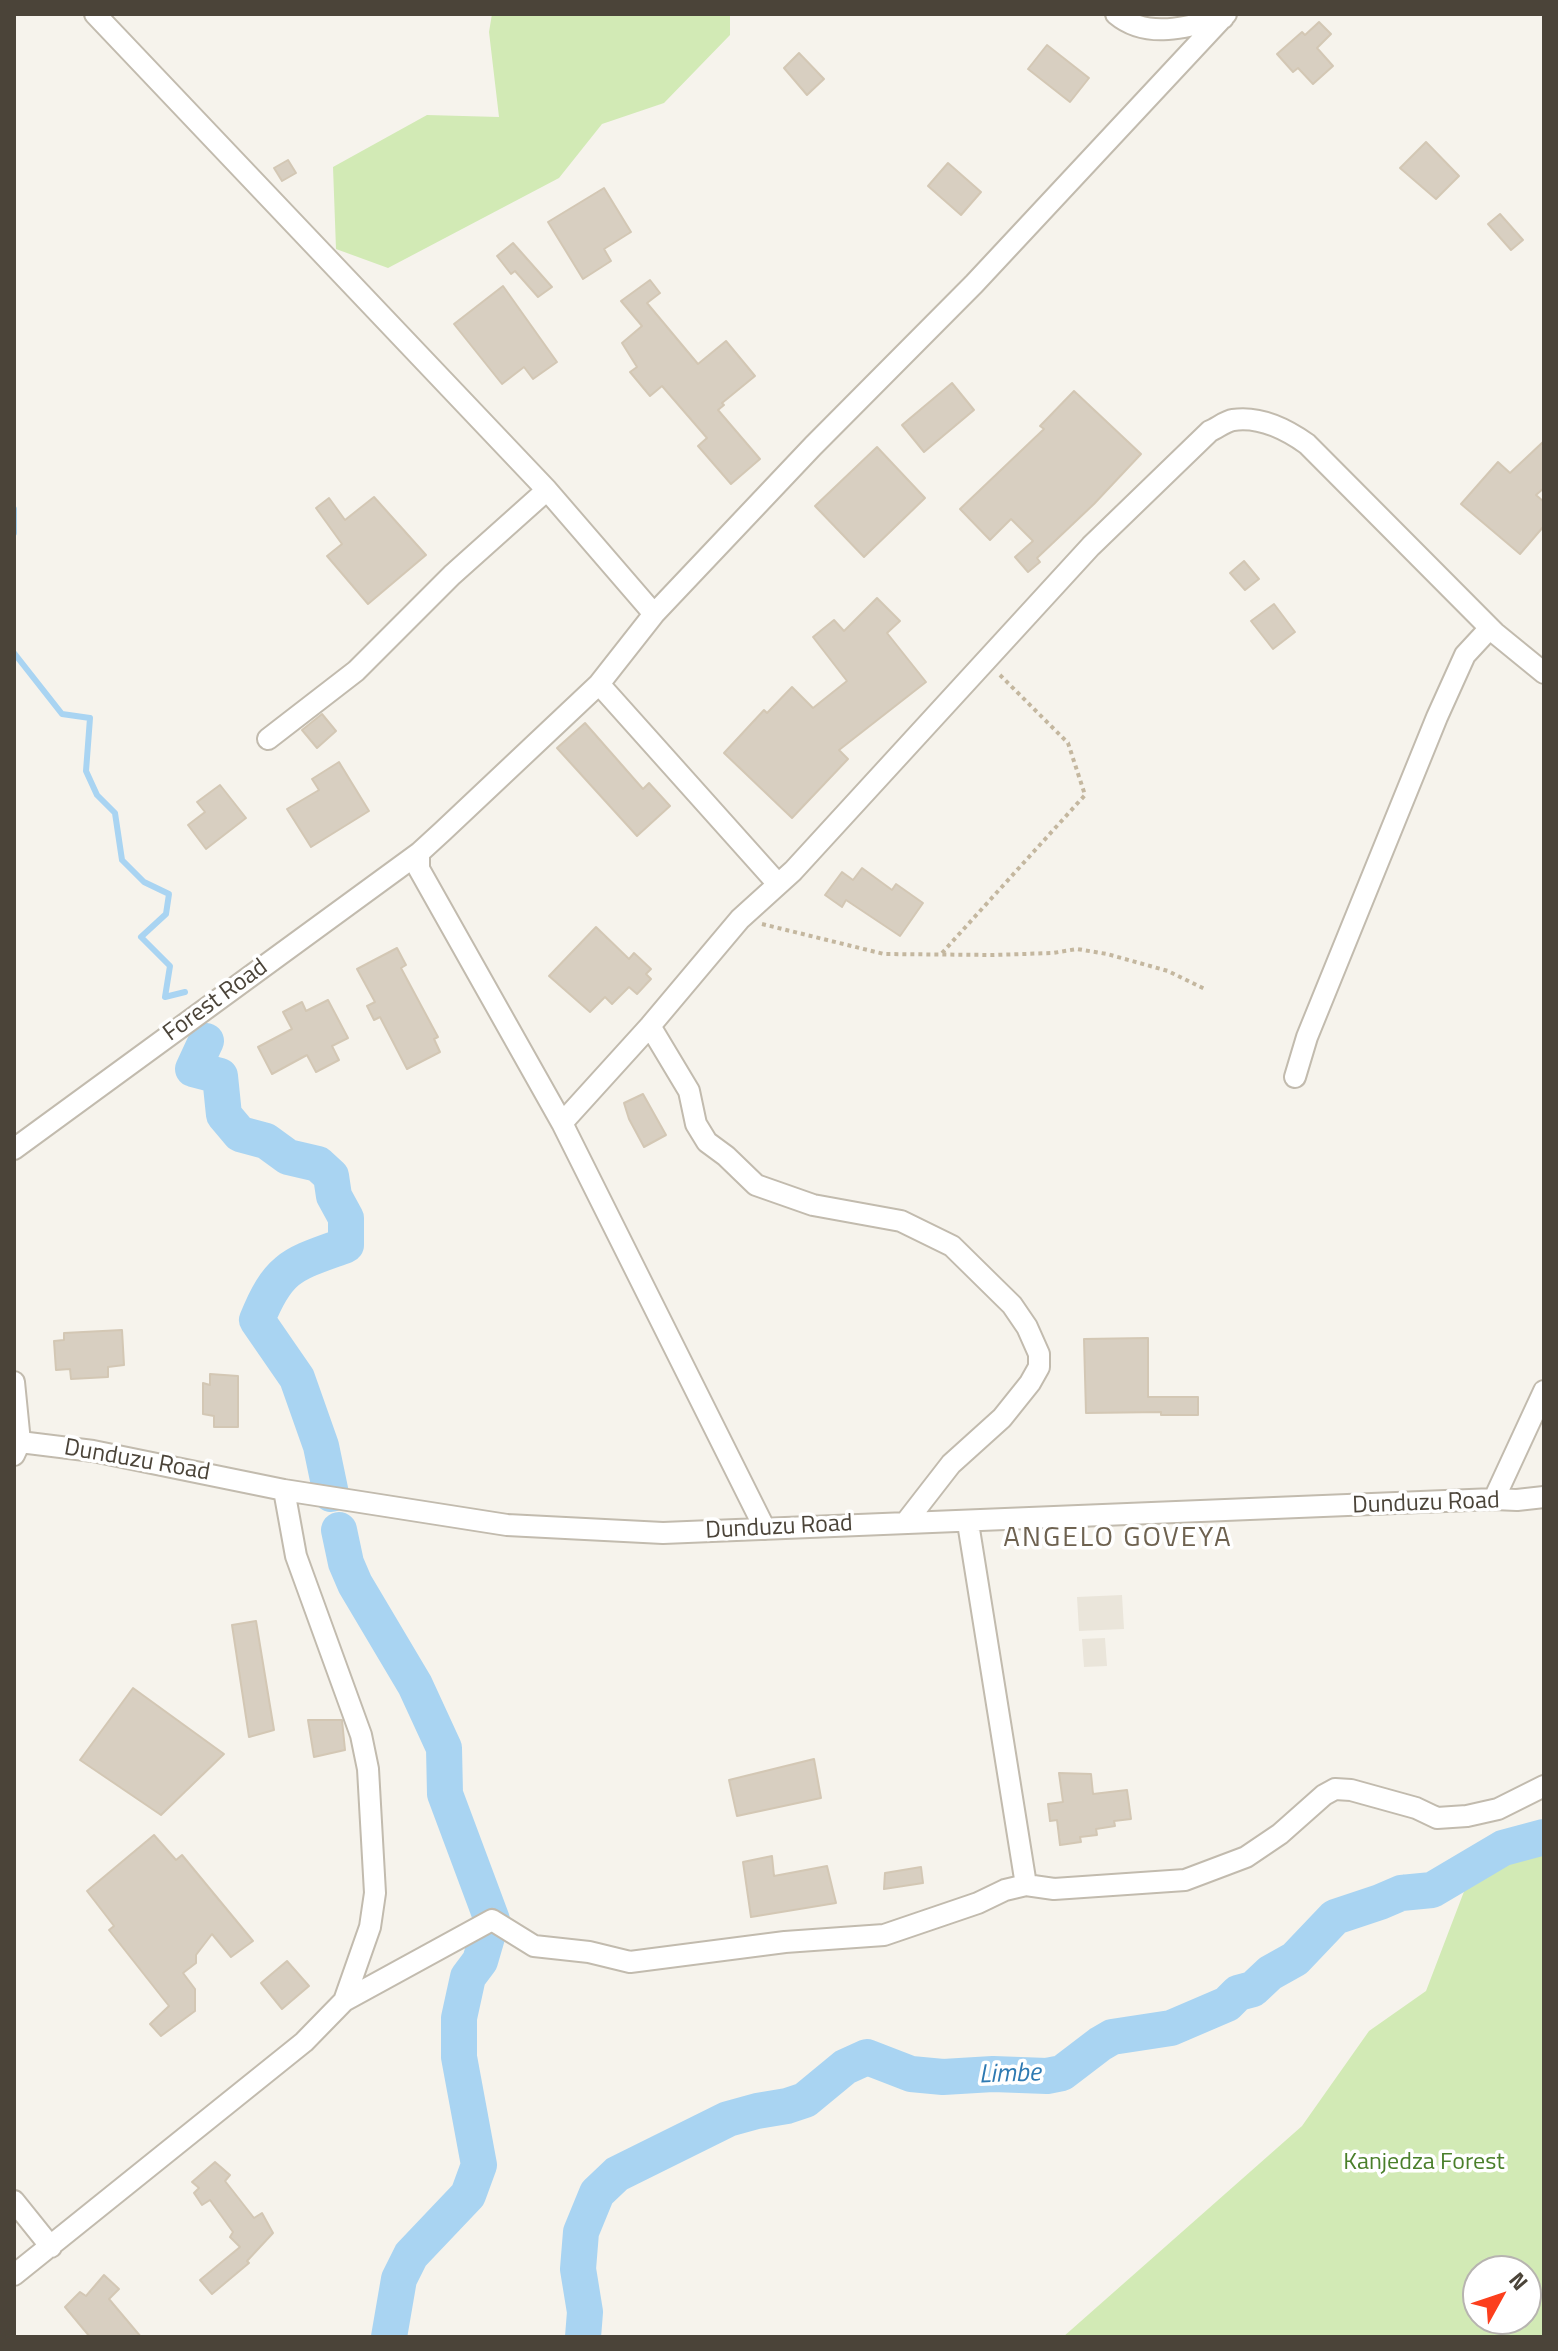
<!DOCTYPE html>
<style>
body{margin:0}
#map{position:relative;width:1558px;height:2351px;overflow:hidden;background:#f6f3ec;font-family:"Titillium Web",sans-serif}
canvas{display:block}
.frame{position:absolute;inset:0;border:16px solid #4b4439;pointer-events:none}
.north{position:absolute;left:1462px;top:2255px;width:80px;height:80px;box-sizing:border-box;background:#fff;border:2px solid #b7b4b0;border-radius:50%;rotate:50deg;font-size:22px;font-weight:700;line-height:32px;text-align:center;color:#4b4439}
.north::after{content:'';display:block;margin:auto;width:28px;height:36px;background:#fc3f1d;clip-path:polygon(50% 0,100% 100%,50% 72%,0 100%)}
</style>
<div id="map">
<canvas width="1558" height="2351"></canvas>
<div class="frame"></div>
<div class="north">N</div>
</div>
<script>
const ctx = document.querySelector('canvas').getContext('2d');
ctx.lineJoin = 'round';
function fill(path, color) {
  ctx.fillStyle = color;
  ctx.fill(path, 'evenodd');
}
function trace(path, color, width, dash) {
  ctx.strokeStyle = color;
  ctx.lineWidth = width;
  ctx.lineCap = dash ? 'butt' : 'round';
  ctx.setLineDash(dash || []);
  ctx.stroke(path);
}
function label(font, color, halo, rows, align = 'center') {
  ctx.font = font + ' "Titillium Web",sans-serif';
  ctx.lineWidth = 7;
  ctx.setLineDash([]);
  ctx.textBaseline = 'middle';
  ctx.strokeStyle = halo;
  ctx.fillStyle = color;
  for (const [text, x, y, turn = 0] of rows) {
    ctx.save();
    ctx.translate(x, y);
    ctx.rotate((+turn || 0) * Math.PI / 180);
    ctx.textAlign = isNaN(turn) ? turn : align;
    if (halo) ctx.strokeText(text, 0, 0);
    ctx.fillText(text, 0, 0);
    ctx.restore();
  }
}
fill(new Path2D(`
 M1122,1595L1124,1629L1079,1631L1077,1597Z
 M1105,1638L1107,1666L1084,1667L1082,1639Z`), '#eae5da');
fill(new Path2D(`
 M492,14H730V35L664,103L602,124L559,178L388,268L336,249L333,167L427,115L499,117L489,32Z
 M1544,1828V2337H1063L1302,2126L1369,2031L1426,1991L1481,1847ZM1478,2271H1526V2319H1478Z`), '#d2eab5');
fill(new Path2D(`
 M1404,1874L1405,1882L1412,1885L1410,1880L1418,1875L1416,1884L1419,1889L1423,1881L1439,1884C1431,1892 1424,1900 1412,1898L1410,1890H1402L1396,1906L1389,1900L1390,1892L1394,1891L1395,1884L1400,1883Z`), '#a9d4f2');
trace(new Path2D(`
 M14,509V533
 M14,653L62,714L90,718L86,771L97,795L115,813L122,860L144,882L169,894L166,914L141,937L170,966L165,997L185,992`), '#a9d4f2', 6);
trace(new Path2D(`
 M206,1041L193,1069L220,1076L224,1115L240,1134L266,1141L288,1157L318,1164L331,1176L334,1196L346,1218V1245C294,1264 279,1265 257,1320L297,1378L321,1446L331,1494
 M339,1530L346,1563L355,1584L415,1685L444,1748L445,1794L492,1920L480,1961L468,1977L459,2018V2057L479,2165L468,2195L411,2255L399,2279L389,2337
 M583,2337L585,2312L578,2269L581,2232L597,2193L617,2174L728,2119L757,2111L787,2106L805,2100L845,2067L867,2057L911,2074L943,2077L993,2074L1047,2076L1062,2073L1100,2044L1112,2037L1171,2028L1227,2004L1238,1993L1253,1989L1270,1973L1295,1959L1335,1917L1380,1902L1401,1893L1432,1890L1503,1848L1544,1837`), '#a9d4f2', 36);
const building = new Path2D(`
 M1319,22L1331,34L1317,48L1333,66L1313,84L1298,68L1293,72L1277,54L1302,32L1305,35Z
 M1047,45L1089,78L1070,102L1028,69Z
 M799,53L824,79L807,95L784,68Z
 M1426,142L1459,176L1436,199L1400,168Z
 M288,160L296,173L282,181L274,168Z
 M948,163L981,192L961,215L928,186Z
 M604,188L631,232L604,249L611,261L583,279L548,222Z
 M1500,214L1523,240L1511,250L1488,224Z
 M513,243L552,287L538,297L515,271L511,274L497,256Z
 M650,280L660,293L647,303L698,364L726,341L755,376L722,403L724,405L718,410L760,459L731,484L698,446L707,438L662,386L650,396L630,372L637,367L622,343L642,326L621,301Z
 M503,286L557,362L533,379L524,367L502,384L454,324Z
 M952,383L974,410L924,452L902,425Z
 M1074,391L1141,454L1094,504L1037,558L1040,562L1028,572L1015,557L1033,541L1011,519L990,540L960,509L1044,429L1040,426Z
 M1544,441V488L1536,495L1544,502V526L1520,554L1461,504L1498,462L1510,473Z
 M877,447L925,498L864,557L815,506Z
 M374,497L426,555L368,604L327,556L342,544L316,508L329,498L345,520Z
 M1244,561L1259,579L1245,590L1230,573Z
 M877,598L900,621L887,633L926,682L839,750L848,759L792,818L724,753L764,710L767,713L792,687L813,708L847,681L813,637L834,620L844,631Z
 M1274,604L1295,632L1273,649L1251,621Z
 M322,714L336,731L317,748L302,730Z
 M585,723L643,789L649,783L670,806L637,836L557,748Z
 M339,762L369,811L311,847L287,809L319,790L312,779Z
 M220,785L246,818L206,849L188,825L205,812L197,802Z
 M862,868L892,890L896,884L923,903L900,936L846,900L842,907L825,895L842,872L853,880Z
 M596,927L629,959L634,953L651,969L646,974L651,979L637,994L629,987L612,1004L605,997L590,1012L549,976Z
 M397,948L406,965L401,968L438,1037L434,1039L440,1052L407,1069L380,1017L374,1020L367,1006L375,1002L357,969Z
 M328,1000L348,1038L332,1046L339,1060L316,1072L307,1055L272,1074L258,1047L292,1029L283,1012L302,1002L306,1011Z
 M643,1094L666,1135L644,1147L629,1119L624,1103Z
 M122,1330L124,1365L108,1367V1377L71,1379L70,1369L56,1370L54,1341L64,1340V1333Z
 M1148,1338V1397H1198V1415H1161V1412L1086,1413L1084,1339Z
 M210,1374L238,1376V1427H214V1416L203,1414V1383L210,1385Z
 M256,1621L274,1730L249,1737L232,1625Z
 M133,1688L224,1754L161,1815L80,1760Z
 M308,1720H342L345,1750L314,1757Z
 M814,1759L821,1798L737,1816L729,1780Z
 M1059,1773L1091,1774L1093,1794L1127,1790L1131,1819L1114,1821L1115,1826L1096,1829L1097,1835L1080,1837L1081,1842L1060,1845L1057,1820L1050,1821L1048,1804L1063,1802Z
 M154,1835L176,1860L182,1855L253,1941L231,1957L212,1934L196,1955V1963L183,1973L195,1989V2011L161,2036L150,2024L169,2006L109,1930L114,1926L87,1891Z
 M772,1856L774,1876L827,1866L836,1903L751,1917L743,1862Z
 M921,1867L923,1883L884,1889L885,1873Z
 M287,1961L309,1986L282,2009L261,1983Z
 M215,2162L230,2175L225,2181L254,2218L262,2213L273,2233L247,2261L249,2263L212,2294L200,2280L240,2247L230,2237L233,2232L210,2200L202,2205L194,2193L199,2188L192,2182Z
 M104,2275L119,2289L109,2299L141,2337H90L65,2307L80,2292L86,2296Z`);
fill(building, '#d8cfc1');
trace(building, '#d3c7b4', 2);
const minor = new Path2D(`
 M95,14L547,490L654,614
 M1116,14C1147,40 1187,27 1223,18
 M599,684L778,884
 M268,739L356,671L452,575L547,490
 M419,853V869L562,1123L765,1529
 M650,1026L689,1091L696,1124L707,1142L726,1156L756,1185L813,1205L901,1221L952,1246L1012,1305L1027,1327L1039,1354V1367L1030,1383L1002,1418L951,1464L906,1522
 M1295,1077L1307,1037L1437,717L1465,655L1490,628
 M562,1123L650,1026L740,919L793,871L1091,546L1210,431C1217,428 1226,421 1233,420C1260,416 1286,429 1307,444L1495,633L1544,673
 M14,1149L419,853L443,831L599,684L654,614L813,446L974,284L1226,14
 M14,1382L20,1442L14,1455
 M20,1442L93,1451L284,1490L507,1525L663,1533L1494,1499L1517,1500L1544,1497
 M1494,1499L1544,1391
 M968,1523L1026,1885
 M344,2001L492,1920L534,1946L589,1952L630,1962L785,1942L884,1935L978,1903L1005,1890L1026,1885L1054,1889L1185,1880L1246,1857L1280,1834L1324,1795L1335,1789L1351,1790L1416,1808L1437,1818L1467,1816L1498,1809L1544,1786
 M14,2201L51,2247
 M14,2275L304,2042L344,2001L370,1927L375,1893L368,1769L361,1735L296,1556L284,1490`);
trace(minor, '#c2bbae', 24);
trace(new Path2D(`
 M762,924L884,954L993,955L1053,953L1077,949L1107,954L1168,971L1205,989
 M942,953L1085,795L1068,743L998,673`), '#c4b79f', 4, [4, 4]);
trace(minor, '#fff', 20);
label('24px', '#4b4439', '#fff', [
 ["Forest Road",216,1001,-36],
 ["Dunduzu Road",137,1461,10],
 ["Dunduzu Road",1426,1504,-2],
 ["Dunduzu Road",779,1528,-3]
]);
label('24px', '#4a7f2a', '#fff', [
 ["Kanjedza Forest",1424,2163]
]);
label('italic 26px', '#2e7ab2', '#fff', [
 ["Limbe",1010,2075,-2]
]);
ctx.letterSpacing = '2px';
label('28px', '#6e6250', '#fff', [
 ["ANGELO GOVEYA",1118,1539]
]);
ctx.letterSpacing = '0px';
</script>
